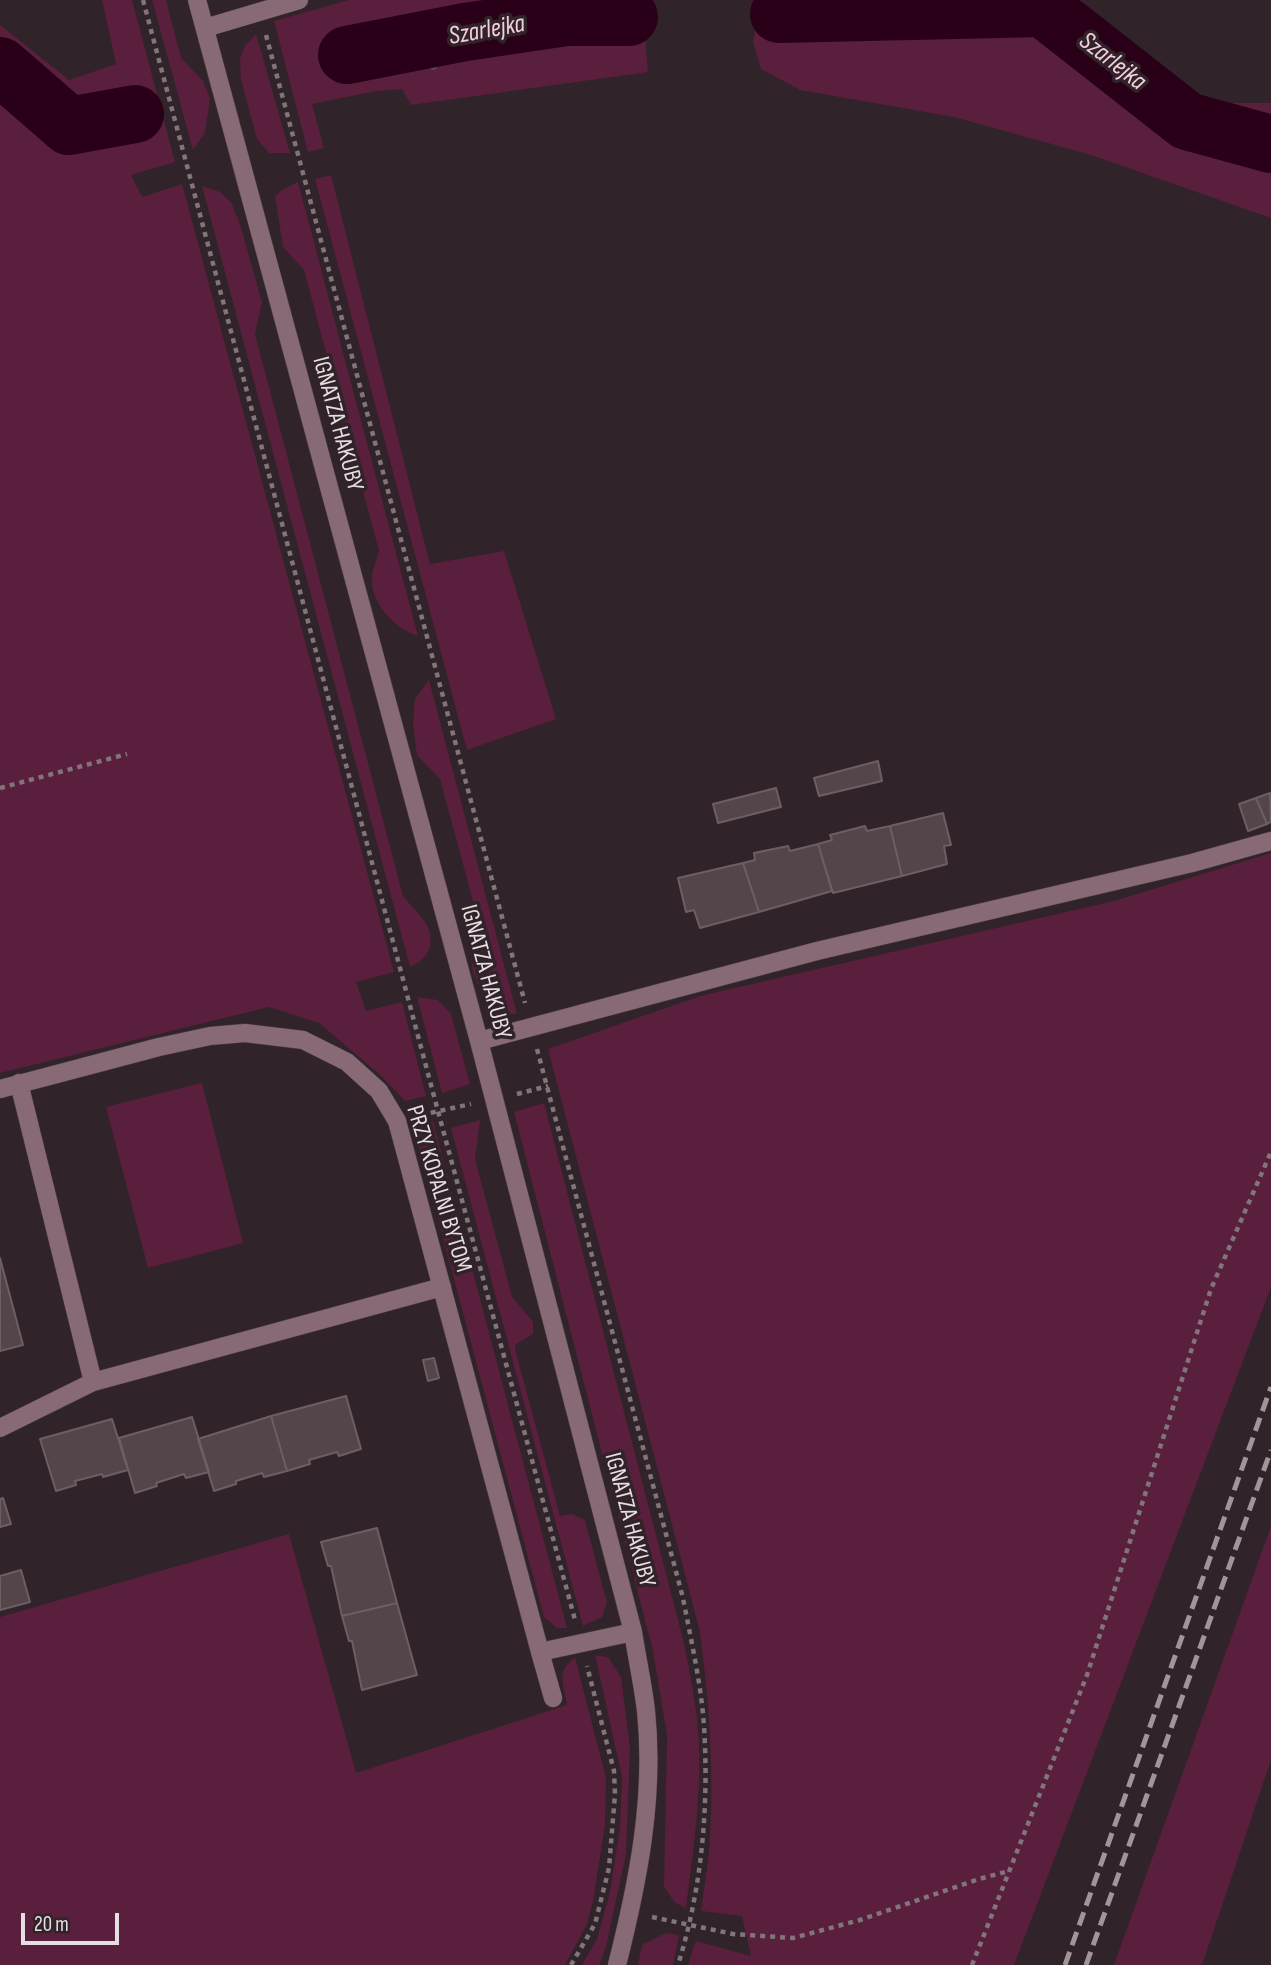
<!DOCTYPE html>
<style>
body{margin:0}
#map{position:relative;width:1271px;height:1965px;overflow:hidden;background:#302329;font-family:"Sofia Sans Condensed",sans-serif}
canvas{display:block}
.scale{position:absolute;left:21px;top:1913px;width:98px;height:32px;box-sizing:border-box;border:4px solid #e7dee2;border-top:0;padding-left:9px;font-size:21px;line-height:24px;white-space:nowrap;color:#e7dee2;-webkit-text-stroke:5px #302329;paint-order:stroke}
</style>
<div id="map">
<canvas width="1271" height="1965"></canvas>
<div class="scale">20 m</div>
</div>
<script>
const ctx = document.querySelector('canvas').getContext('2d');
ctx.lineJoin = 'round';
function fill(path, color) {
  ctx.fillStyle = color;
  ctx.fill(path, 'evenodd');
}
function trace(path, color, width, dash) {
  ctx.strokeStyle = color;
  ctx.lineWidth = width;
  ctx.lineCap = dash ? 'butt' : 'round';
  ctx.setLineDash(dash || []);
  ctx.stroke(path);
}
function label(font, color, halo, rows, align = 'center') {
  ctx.font = font + ' "Sofia Sans Condensed",sans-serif';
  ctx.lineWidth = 7;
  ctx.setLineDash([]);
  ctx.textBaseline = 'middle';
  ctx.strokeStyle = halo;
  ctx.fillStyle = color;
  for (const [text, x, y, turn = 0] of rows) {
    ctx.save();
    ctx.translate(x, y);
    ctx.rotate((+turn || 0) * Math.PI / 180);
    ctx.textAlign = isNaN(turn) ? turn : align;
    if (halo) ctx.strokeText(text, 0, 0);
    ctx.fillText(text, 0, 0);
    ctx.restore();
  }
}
fill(new Path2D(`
 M102,0H132L175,162L131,175L142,197L182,184L394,972L356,982L366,1011L402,1002L426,1096L405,1101L379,1074L319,1023L269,1007L0,1073V25L69,80L116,64Z
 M152,0H166L181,58L203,81L210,98L205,133L193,150Z
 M349,0H642L648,72L411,105L402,89L376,91L312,104L324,148L308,152L274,21Z
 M760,0H1081L1203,103H1271V218L1091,155L954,117L800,90L761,69L753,42Z
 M256,34L290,153H269L257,139L241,80L240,59L245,46Z
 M331,175L430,564L504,551L556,719L467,750L315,179Z
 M298,182L418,636C396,630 370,603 372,578C372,569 377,559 379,551L304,270L283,247L275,196L283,189Z
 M202,186L220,192L231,202L240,224L262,302L255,334L403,896C410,905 419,913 425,922C437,939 429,961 410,967Z
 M429,680L517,1014H504L493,1009L486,1001L473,972L470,950L478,920L440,779L417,755L413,724L415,699Z
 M1271,853V1287L1014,1965H688L696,1941L751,1956L742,1916L701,1911C704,1887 709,1861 710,1837C714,1768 709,1700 700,1632L548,1049L700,996L1114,901Z
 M417,997L438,1000L451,1014L470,1084L442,1093Z
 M202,1083L243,1243L148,1268L106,1107Z
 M544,1103L684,1643C689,1668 694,1693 697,1718C704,1781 694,1846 686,1908L675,1903L664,1887L667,1735L653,1651L514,1112Z
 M480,1120L475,1159L512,1297L533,1322V1334L515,1345V1349L560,1516L572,1514L585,1520L607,1603L602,1617L583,1626L451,1128Z
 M433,1121L567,1628H557L544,1617L413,1125Z
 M1271,1526V1760L1202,1965H1114Z
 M289,1534L356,1773L567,1705C564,1682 555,1674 575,1657L606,1778L605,1825L593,1901L587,1924L565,1965H0V1617Z
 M595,1655L608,1657L621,1677L630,1748L626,1854L606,1947L599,1965H582L597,1939L610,1892L620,1827L622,1777Z
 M666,1933L679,1935L673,1965H638L642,1945Z`), '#591f3d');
trace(new Path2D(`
 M433,65L438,38`), '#624354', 10);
trace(new Path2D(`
 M779,14L1043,8L1187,121L1271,144
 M347,55L465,32L566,17H629
 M0,66L69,126L135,114`), '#290017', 58);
const building = new Path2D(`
 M878,761L882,781L819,796L814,778Z
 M776,788L781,807L718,823L713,804Z
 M1270,793L1271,822L1267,824L1256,798Z
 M1256,798L1267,824L1248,831L1239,804Z
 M943,813L951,845L944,846L947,864L902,876L890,826Z
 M865,826L867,831L890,826L902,876L833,893L818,844L832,840L830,835Z
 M818,844L832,891L759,912L743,863L755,860L754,853L788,846L790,851Z
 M743,863L759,912L700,928L694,910L686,912L678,878Z
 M0,1258L23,1345L0,1351Z
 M434,1358L439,1378L428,1381L423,1360Z
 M346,1396L361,1449L339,1456L337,1452L309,1460L310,1464L287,1471L271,1416Z
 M271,1416L287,1471L264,1477L262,1473L236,1481V1484L214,1491L198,1439Z
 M192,1417L209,1472L186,1478L184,1474L156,1483L157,1486L135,1493L119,1438Z
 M112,1419L128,1470L103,1477L102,1474L75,1481L76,1485L56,1491L40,1439Z
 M3,1498L11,1524L0,1527V1499Z
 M377,1528L397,1603L342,1616L331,1566H328L321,1542Z
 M21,1570L30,1602L0,1610V1576Z
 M397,1603L417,1675L362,1690L352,1641H349L342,1616Z`);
fill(building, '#54454b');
trace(building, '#6d5e64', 2);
const minor = new Path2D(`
 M197,0L479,1041L633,1632C637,1658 643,1685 646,1711C655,1797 638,1882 617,1965
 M205,28L299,0
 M479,1041L817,951L1192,863L1271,841
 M19,1083L93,1382L442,1287
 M0,1089L159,1047L210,1036L245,1033L303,1040L347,1062L379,1091L397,1121L540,1652L633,1632
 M0,1428L93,1382
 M540,1652L553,1698`);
trace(minor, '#4d4147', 19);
trace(new Path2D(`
 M143,0L435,1100L575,1620
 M266,35L525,1003
 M0,788L127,754
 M537,1049L683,1598C691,1640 701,1683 704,1726C709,1806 702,1888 678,1965
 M517,1094L548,1086
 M421,1115L471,1104
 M652,1917L733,1934L793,1938L860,1920L979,1879L1009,1871
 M571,1965L595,1924L609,1868L615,1794L614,1771L587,1666
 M972,1965L1087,1675L1211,1289L1271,1152`), '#80757a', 4.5, [5, 5]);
trace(minor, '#886976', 18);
trace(new Path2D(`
 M1065,1965L1271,1387
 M1086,1965L1271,1450`), '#a0969a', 5, [14, 7]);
label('24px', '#e7dee2', '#302329', [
 ["IGNATZA HAKUBY",337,424,75],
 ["IGNATZA HAKUBY",485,972,75],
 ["PRZY KOPALNI BYTOM",438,1189,73],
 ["IGNATZA HAKUBY",629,1520,75]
]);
label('italic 26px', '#f5cdde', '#302329', [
 ["Szarlejka",487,31,-10],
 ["Szarlejka",1112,62,38]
]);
</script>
